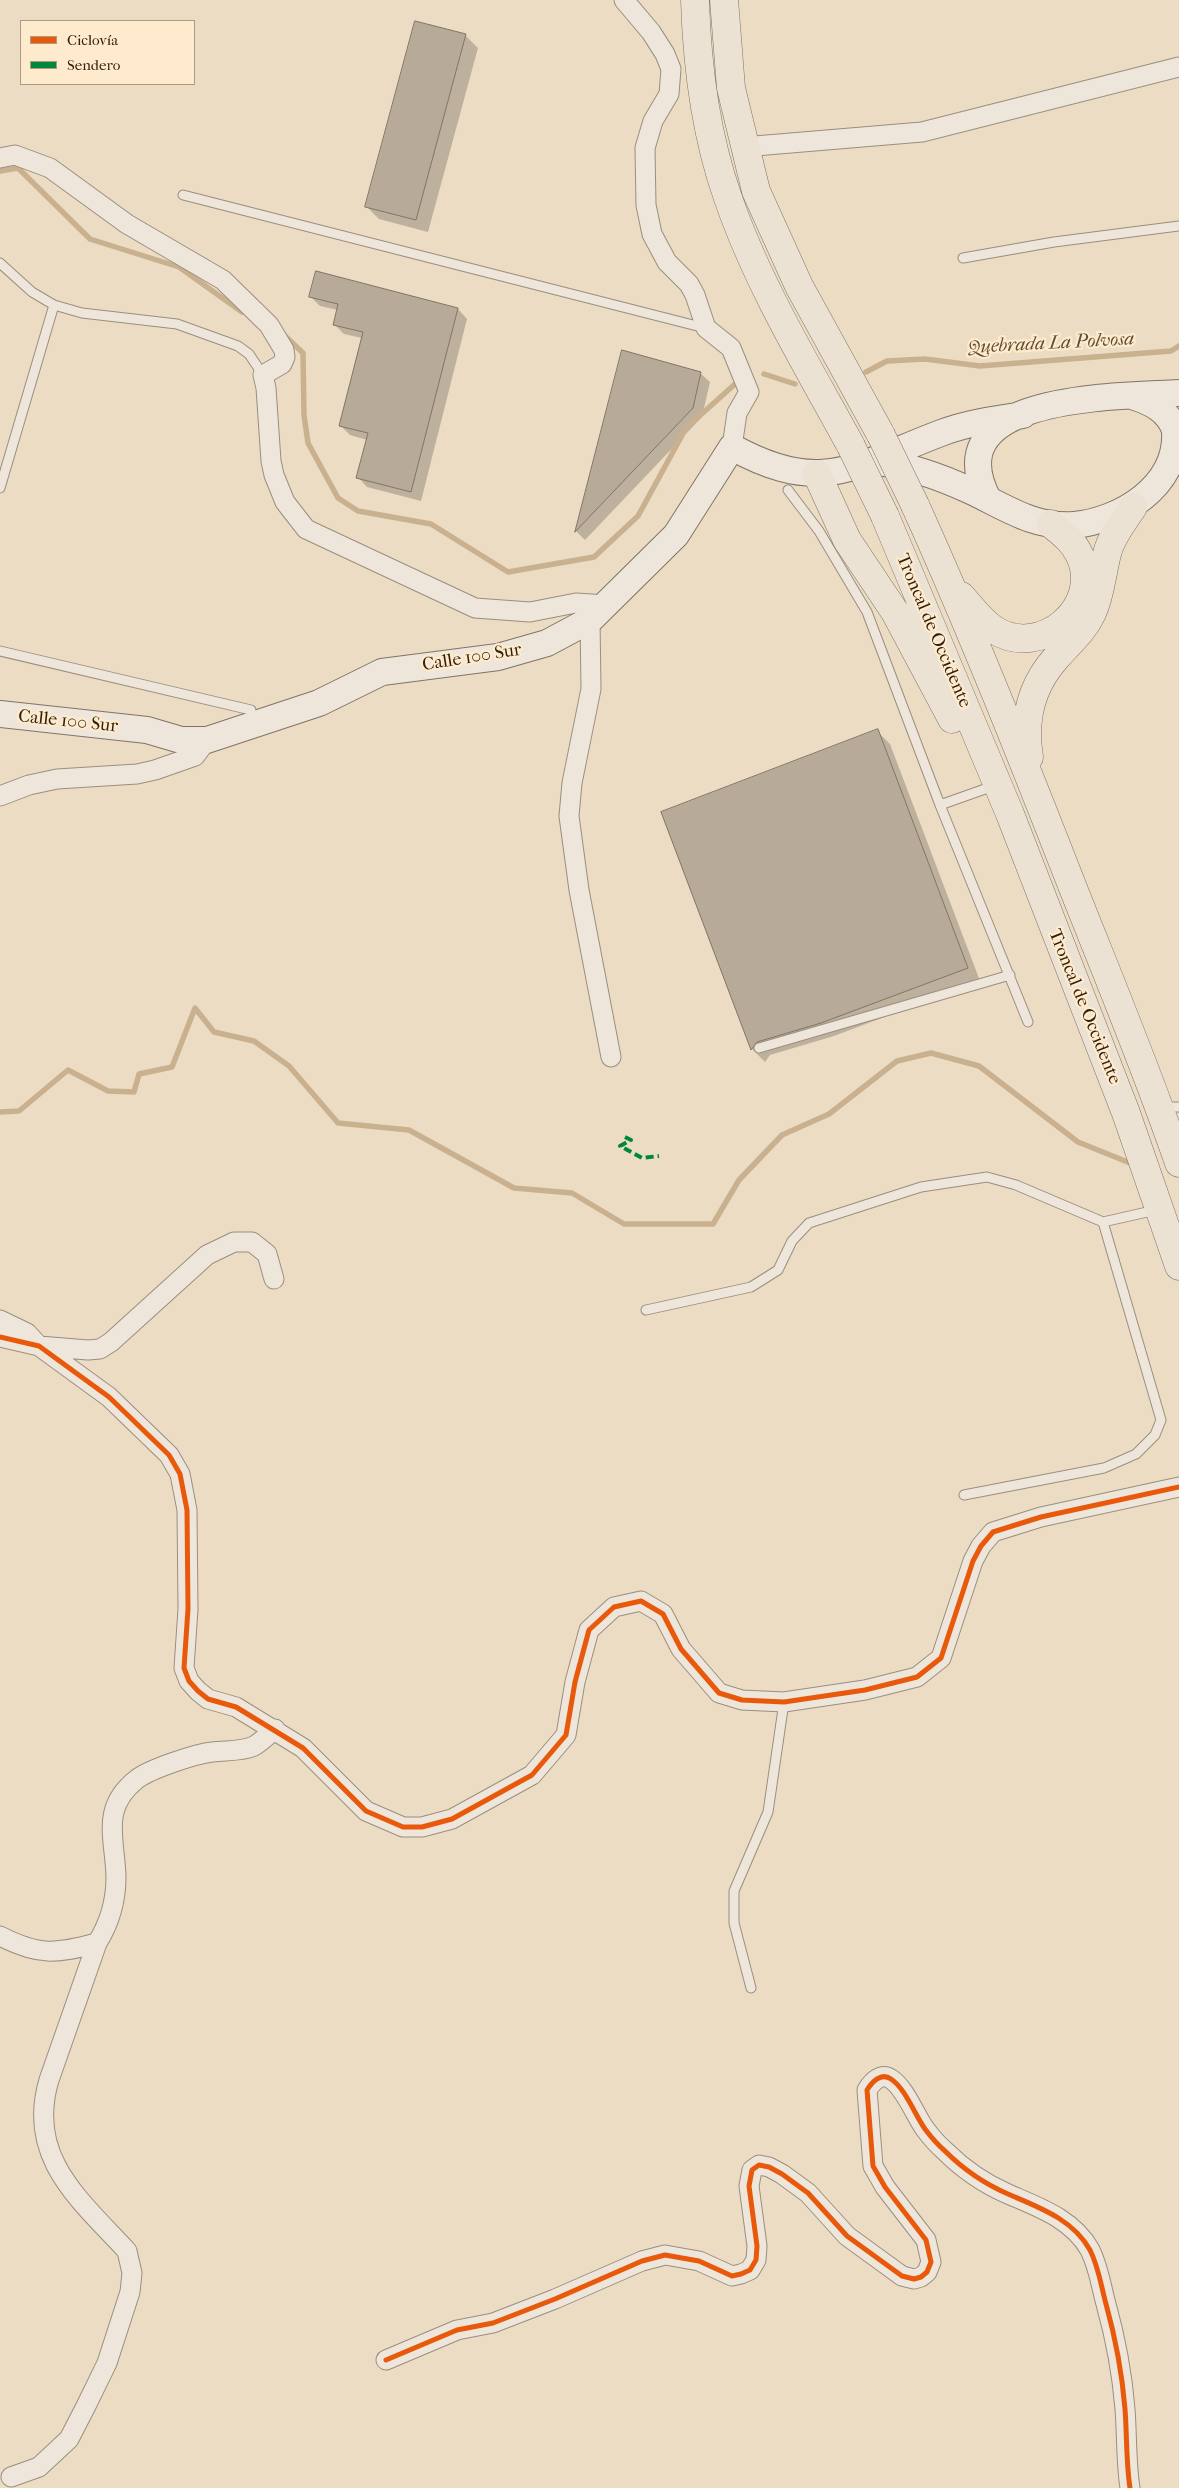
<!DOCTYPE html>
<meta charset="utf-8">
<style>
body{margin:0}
#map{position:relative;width:1179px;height:2488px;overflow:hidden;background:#eddcc4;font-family:"IM FELL French Canon",serif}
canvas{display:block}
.legend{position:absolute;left:20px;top:20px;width:175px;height:65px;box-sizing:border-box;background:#feebce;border:1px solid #ad9a80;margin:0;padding:6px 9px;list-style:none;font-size:15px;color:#33200b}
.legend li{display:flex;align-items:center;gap:10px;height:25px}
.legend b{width:25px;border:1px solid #ad9a80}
</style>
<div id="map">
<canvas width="1179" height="2488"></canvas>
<ul class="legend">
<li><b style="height:6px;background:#e8590c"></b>Ciclovía</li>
<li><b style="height:6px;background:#00873e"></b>Sendero</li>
</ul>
</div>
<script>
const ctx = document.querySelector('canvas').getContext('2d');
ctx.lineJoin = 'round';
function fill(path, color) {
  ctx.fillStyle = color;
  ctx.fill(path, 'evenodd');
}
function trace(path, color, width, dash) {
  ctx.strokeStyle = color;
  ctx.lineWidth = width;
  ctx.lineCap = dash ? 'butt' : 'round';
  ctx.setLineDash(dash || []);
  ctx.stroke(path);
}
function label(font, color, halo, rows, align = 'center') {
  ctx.font = font + ' "IM FELL French Canon",serif';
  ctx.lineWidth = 4.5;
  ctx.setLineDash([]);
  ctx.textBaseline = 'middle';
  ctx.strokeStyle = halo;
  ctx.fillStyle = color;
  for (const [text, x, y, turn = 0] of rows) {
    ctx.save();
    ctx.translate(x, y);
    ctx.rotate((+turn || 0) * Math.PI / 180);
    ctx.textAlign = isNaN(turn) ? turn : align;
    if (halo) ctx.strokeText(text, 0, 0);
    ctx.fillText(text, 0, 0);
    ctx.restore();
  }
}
fill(new Path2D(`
 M465,35L478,48L428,232L379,219L366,206Z
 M317,272L458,309L467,319L421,501L367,487L358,477L367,440L350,435L341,426L362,338L344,334L334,324L338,310L320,306L311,297Z
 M623,351L700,373L710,382L702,417L585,540L576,531Z
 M877,731L890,744L980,981L834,1036L770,1055L765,1062L752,1049L662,812Z`), '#0003');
trace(new Path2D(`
 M0,171L18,168L90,239L179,267L242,312
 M283,334L303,353L304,415L308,443L338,498L358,511L431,524L508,572L594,557L638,516L686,428L735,384
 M866,372L887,361L925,359L980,366L1171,351L1179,346
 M764,374L795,384
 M0,1112L19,1111L68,1070L108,1091L134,1092L139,1074L172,1067L195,1008L214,1032L254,1041L289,1066L338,1123L409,1130L514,1188L572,1193L624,1224H713L739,1180L782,1135L829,1114L897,1061L931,1053L979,1066L1078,1142L1135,1165`), '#c9b190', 5.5);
const building = new Path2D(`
 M415,21L466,34L416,220L365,207Z
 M316,271L458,308L411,492L356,478L368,433L339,426L363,332L333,325L338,304L309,297Z
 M622,350L701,372L693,408L575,532Z
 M878,729L968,968L821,1023L757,1042L751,1050L661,812Z`);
fill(building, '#b7aa99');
trace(building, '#807465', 1);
const lane = new Path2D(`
 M183,195L705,328
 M963,258L1054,242L1179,226
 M0,263L32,292L54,305L82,313L177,324L238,346L249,354L263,375
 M0,488L54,305
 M788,490L819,531L867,612L940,805
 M0,651L251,710
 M985,789L940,805L1028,1022
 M759,1048L1010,975
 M1162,1107H1179
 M646,1310L751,1287L778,1270L792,1241L809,1223L921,1187L987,1177L1016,1185L1103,1222L1156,1210
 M964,1495L1104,1468L1136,1454L1155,1435L1161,1420L1103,1222
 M751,1988L734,1923V1891L768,1812L784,1702`);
const street = new Path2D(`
 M624,0L651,32L665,54L671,69L669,94L653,121L645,148L646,205L652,234L667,262L689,284L695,295L706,328L731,348L749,392L737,413L732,447
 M743,147L922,132L1179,67
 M0,158L15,155L50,168L127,224L223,280L269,325L284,350L285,357L282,364L263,375L266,388L271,461L274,475L285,502L306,529L475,608L530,612L576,603L607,605
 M590,620L591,689L572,783L569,816L579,890L611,1057
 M0,796L29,785L57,779L137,774L155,770L195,756L207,740
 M0,1320L27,1333L39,1346L88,1350L100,1349L111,1342L207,1255L234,1242H252L267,1254L274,1279
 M0,1337L39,1346L109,1397L169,1455L180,1474L187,1510L188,1609L184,1668L189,1681L198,1691L208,1699L236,1707L303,1748L366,1811L403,1827H422L452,1819L532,1775L566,1735L575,1682L589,1630L614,1607L641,1601L663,1614L681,1649L719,1693L742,1700L784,1702L865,1690L917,1677L941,1658L973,1561L981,1546L993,1532L1041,1517L1179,1487
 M0,1936C39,1956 56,1954 97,1943
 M386,2360L457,2330L493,2323L555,2299L642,2261L665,2255L699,2261L732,2276L741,2274L750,2270L756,2260L757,2246L749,2186L752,2170L759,2165L769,2167L782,2174L808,2193L847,2236L902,2276L914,2279L921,2277L927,2272L931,2262L926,2240L885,2187L873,2166L867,2090C872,2082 881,2072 891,2079C905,2088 915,2115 925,2129C931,2137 938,2145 945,2151C963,2169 985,2184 1008,2194C1038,2207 1073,2219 1090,2250C1099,2268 1101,2286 1106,2304C1116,2340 1122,2372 1125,2409C1127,2435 1126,2462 1130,2488
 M11,2477L39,2467L69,2439L86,2406L107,2363L130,2292L132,2273L127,2251C79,2199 26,2157 49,2080L97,1943C109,1924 116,1900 116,1877C115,1838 100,1808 137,1779C150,1769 195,1754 212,1752C226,1750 241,1752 254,1746C261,1742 268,1735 275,1729`);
const secondary = new Path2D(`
 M878,462C911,466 941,477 971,491C1005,507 1034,528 1074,525C1119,521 1179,487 1175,430C1168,410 1151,402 1132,396
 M988,499C933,393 1120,397 1179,393
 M0,714L147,730L181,740H207L319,703L382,672L498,657L547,643L590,620L676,535L732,447C822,497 856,465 941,433C967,423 996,419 1023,415`);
const highway = new Path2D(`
 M695,0C697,66 706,136 728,198C758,285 807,365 851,446
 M724,0L731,88L756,191L799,286L881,435
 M817,474L847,540L895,612L952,719
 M915,505C972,631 1023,760 1073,888C1109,979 1147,1070 1179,1163
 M885,516L1010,814L1126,1113L1179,1266
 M961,596C971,607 981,621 993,629C1041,661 1105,605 1079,554C1073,541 1062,533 1051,524
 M1029,757C1023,720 1031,686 1056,658C1069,643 1083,632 1092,613C1101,594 1102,571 1108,550C1113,534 1124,521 1133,507`);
trace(lane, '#9a8e7e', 11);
trace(street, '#9a8e7e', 21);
trace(secondary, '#807465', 28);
trace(highway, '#807465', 29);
trace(lane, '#eee6da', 9);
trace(street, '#eee6da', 19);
trace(secondary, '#eee6da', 26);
trace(highway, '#ebe2d3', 28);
const highwayBridge = new Path2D(`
 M881,435L915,505
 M851,446L885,516`);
trace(highwayBridge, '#807465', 29, []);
trace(highwayBridge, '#ebe2d3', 28);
trace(new Path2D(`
 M625,1137L631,1140L620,1146L642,1158L659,1156`), '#00873e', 4, [8, 4]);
trace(new Path2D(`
 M0,1337L39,1346L109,1397L169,1455L180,1474L187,1510L188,1609L184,1668L189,1681L198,1691L208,1699L236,1707L303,1748L366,1811L403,1827H422L452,1819L532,1775L566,1735L575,1682L589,1630L614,1607L641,1601L663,1614L681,1649L719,1693L742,1700L784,1702L865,1690L917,1677L941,1658L973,1561L981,1546L993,1532L1041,1517L1179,1487
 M386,2360L457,2330L493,2323L555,2299L642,2261L665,2255L699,2261L732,2276L741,2274L750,2270L756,2260L757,2246L749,2186L752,2170L759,2165L769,2167L782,2174L808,2193L847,2236L902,2276L914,2279L921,2277L927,2272L931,2262L926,2240L885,2187L873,2166L867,2090C872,2082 881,2072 891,2079C905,2088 915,2115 925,2129C931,2137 938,2145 945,2151C963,2169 985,2184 1008,2194C1038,2207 1073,2219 1090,2250C1099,2268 1101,2286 1106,2304C1116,2340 1122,2372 1125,2409C1127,2435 1126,2462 1130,2488`), '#e8590c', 5);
label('18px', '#33200b', '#feebce', [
 ["Troncal de Occidente",933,631,67],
 ["Calle 100 Sur",472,658,-9],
 ["Calle 100 Sur",68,722,6],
 ["Troncal de Occidente",1084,1007,68]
]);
label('italic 19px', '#624c32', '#feebce', [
 ["Quebrada La Polvosa",1051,344,-3]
]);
</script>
